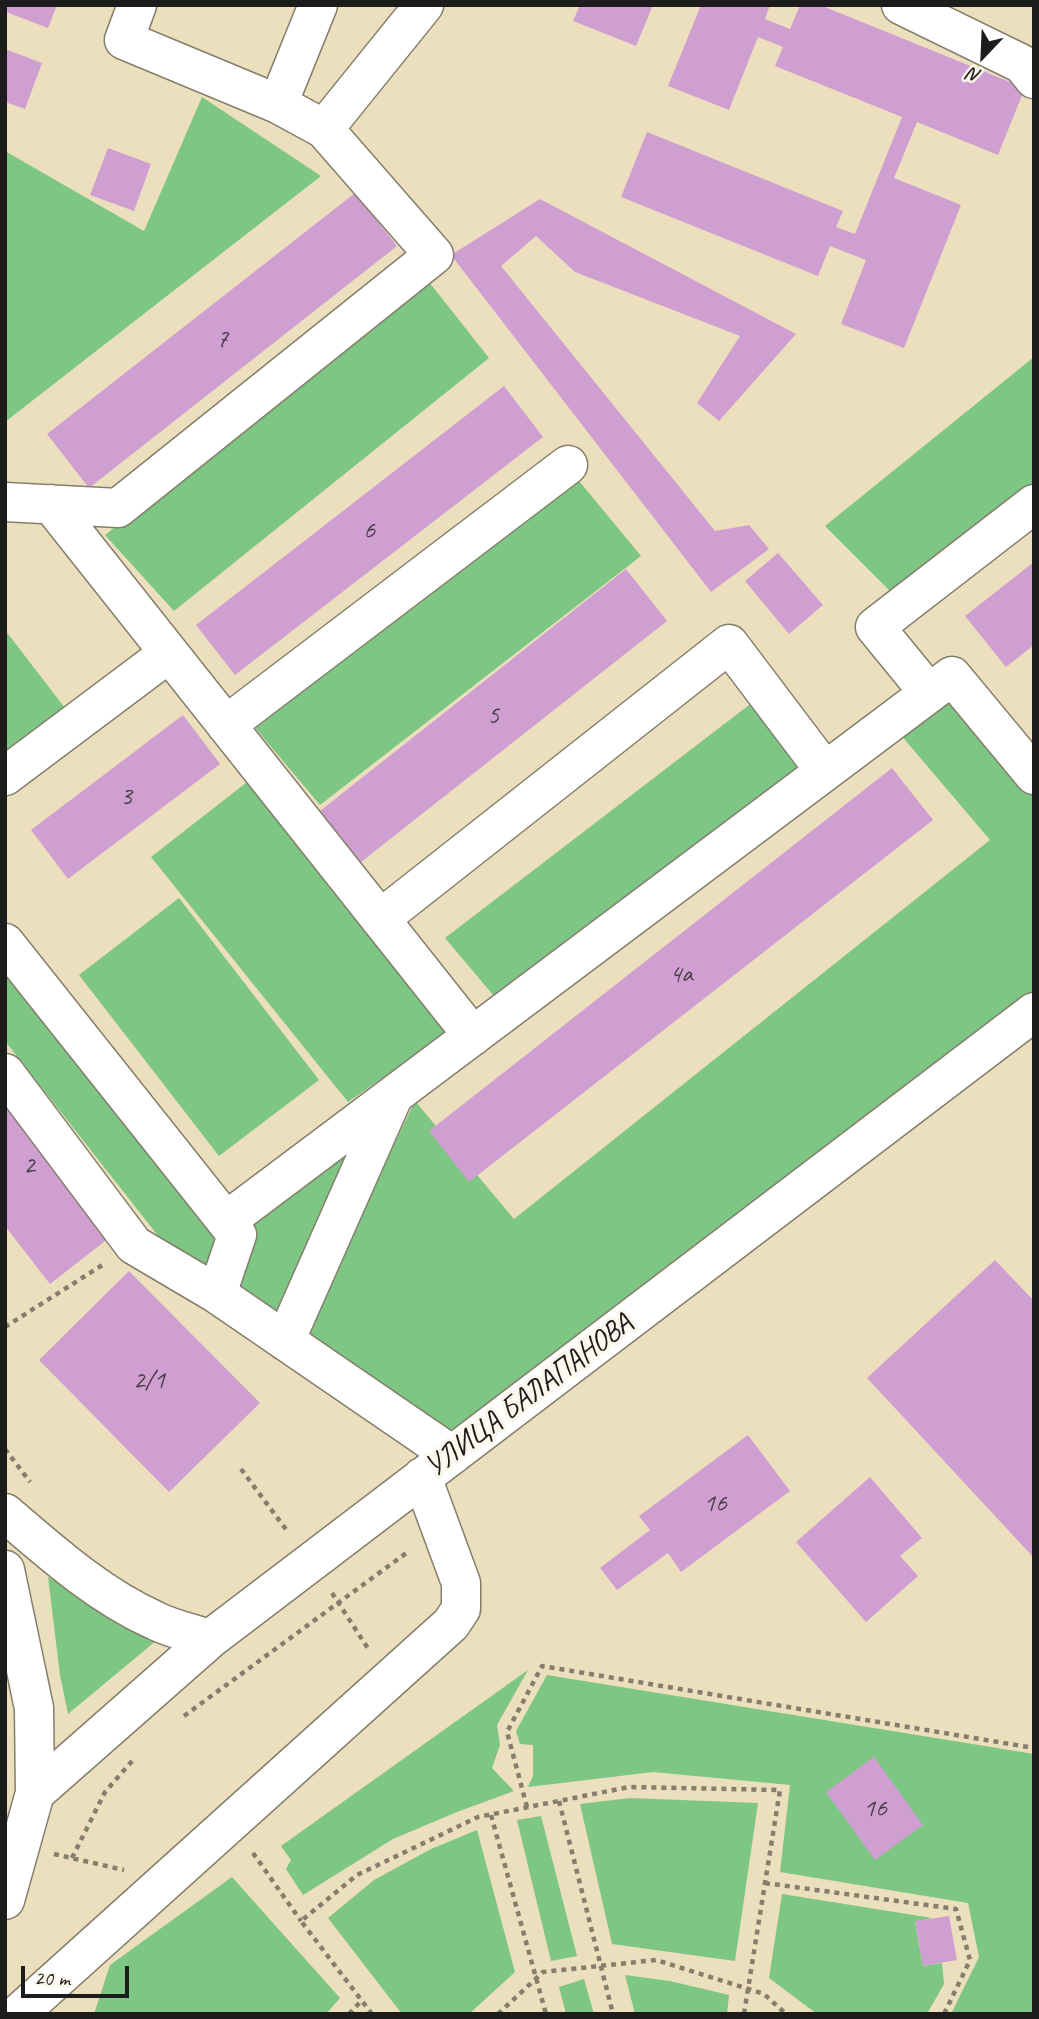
<!DOCTYPE html>
<meta charset="utf-8">
<style>
body{margin:0}
#map{position:relative;width:1039px;height:2019px;overflow:hidden;background:#ecdfbd;font-family:Caveat,sans-serif}
canvas{display:block}
.frame{position:absolute;inset:0;border:7px solid #1c1c1c;pointer-events:none}
.north{position:absolute;left:948px;top:21px;width:70px;height:70px;-webkit-text-stroke:5px #fbf7ec;paint-order:stroke;rotate:203deg;font-size:19px;font-weight:700;line-height:28px;text-align:center;color:#1c1c1c}
.north::after{content:'';display:block;margin:auto;width:24px;height:32px;background:#1c1c1c;clip-path:polygon(50% 0,100% 100%,50% 72%,0 100%)}
.scale{position:absolute;left:21px;top:1966px;width:108px;height:32px;box-sizing:border-box;border:4px solid #1c1c1c;border-top:0;padding-left:9px;font-size:21px;line-height:24px;white-space:nowrap;color:#1c1c1c;-webkit-text-stroke:5px #fbf7ec;paint-order:stroke}
</style>
<div id="map">
<canvas width="1039" height="2019"></canvas>
<div class="frame"></div>
<div class="north">N</div>
<div class="scale">20 m</div>
</div>
<script>
const ctx = document.querySelector('canvas').getContext('2d');
ctx.lineJoin = 'round';
function fill(path, color) {
  ctx.fillStyle = color;
  ctx.fill(path, 'evenodd');
}
function trace(path, color, width, dash) {
  ctx.strokeStyle = color;
  ctx.lineWidth = width;
  ctx.lineCap = dash ? 'butt' : 'round';
  ctx.setLineDash(dash || []);
  ctx.stroke(path);
}
function label(font, color, halo, rows, align = 'center') {
  ctx.font = font + ' Caveat,sans-serif';
  ctx.lineWidth = 7;
  ctx.setLineDash([]);
  ctx.textBaseline = 'middle';
  ctx.strokeStyle = halo;
  ctx.fillStyle = color;
  for (const [text, x, y, turn = 0] of rows) {
    ctx.save();
    ctx.translate(x, y);
    ctx.rotate((+turn || 0) * Math.PI / 180);
    ctx.textAlign = isNaN(turn) ? turn : align;
    if (halo) ctx.strokeText(text, 0, 0);
    ctx.fillText(text, 0, 0);
    ctx.restore();
  }
}
fill(new Path2D(`
 M202,97L321,176L5,422V151L144,231Z
 M429,282L489,358L174,611L105,535Z
 M1034,357V486L890,591L825,526Z
 M575,476L641,556L320,805L251,723Z
 M5,630L65,708L5,754Z
 M952,696L1034,798V1000L450,1441L301,1338L415,1101L514,1219L990,840L900,734Z
 M753,702L809,768L499,1002L445,938Z
 M251,779L450,1031L348,1102L151,857Z
 M179,898L319,1080L219,1156L79,975Z
 M5,961L226,1242L211,1277L166,1246L5,1041Z
 M371,1127L284,1326L225,1291L241,1218Z
 M48,1577L157,1640L68,1714L60,1675Z
 M528,1670L497,1725L500,1745L492,1768L514,1791L457,1812L393,1839L303,1895L286,1869L291,1860L281,1846Z
 M547,1675L1034,1754V2014H951L979,1957L968,1903L780,1872L790,1785L653,1772L528,1787L533,1776V1745L520,1744L516,1731Z
 M630,1798L758,1803L735,1961L612,1944L580,1804Z
 M541,1816L577,1956L551,1961L517,1820Z
 M477,1830L515,1972L469,2014H402L328,1918L374,1880L431,1849Z
 M232,1877L340,1998L326,2014H94L110,1965Z
 M782,1894L932,1918L915,1922L923,1966L942,1963L944,1984L927,2014H817L769,1978Z
 M625,1975L670,1981L729,1995L727,2014H635Z
 M584,1979L594,2014H566L559,1987Z`), '#7dc683');
fill(new Path2D(`
 M8,5H57L48,28L6,12Z
 M580,5H653L636,46L573,21Z
 M701,5H770L765,19L790,29L800,5H820L1025,88L998,155L917,122L894,178L961,205L904,348L841,324L866,260L830,246L818,276L621,197L647,132L843,211L836,227L855,234L902,117L775,66L783,47L758,37L729,110L668,86Z
 M5,49L42,63L25,109L5,102Z
 M108,148L151,164L134,211L90,195Z
 M355,193L397,246L89,488L47,434Z
 M540,199L796,334L719,421L697,403L740,336L575,272L536,236L501,266L715,531L749,525L769,549L711,592L451,255Z
 M504,386L543,437L235,675L196,625Z
 M778,553L823,605L789,634L745,581Z
 M1034,562V645L1006,667L965,616Z
 M626,569L667,621L361,862L320,811Z
 M183,715L220,764L68,879L31,830Z
 M892,768L933,820L469,1182L429,1131Z
 M5,1105L109,1238L50,1284L5,1226Z
 M995,1260L1034,1301V1558L867,1378Z
 M129,1271L260,1403L169,1492L39,1360Z
 M748,1435L790,1491L681,1572L668,1553L617,1590L600,1568L650,1530L639,1516Z
 M870,1477L922,1538L900,1556L918,1576L866,1622L796,1542Z
 M874,1757L923,1825L875,1860L826,1792Z
 M949,1916L957,1960L923,1966L915,1921Z`), '#d09fd1');
const minor = new Path2D(`
 M137,5L124,40L278,104L318,5
 M901,5L1022,64L1034,79
 M324,129L424,5
 M5,502L118,508L434,255L324,129L278,104
 M51,504L473,1036
 M929,693L875,627L1034,504
 M226,725L568,465
 M5,776L169,653
 M380,919L729,644L825,771
 M5,943L237,1235L217,1294
 M5,1073L134,1245L217,1294L452,1455
 M226,1221L952,676L1034,775
 M285,1341L393,1097
 M5,1513C51,1552 98,1595 154,1620C171,1629 192,1633 210,1639
 M5,1570L34,1708L35,1793L5,1900
 M35,1793L210,1639L1034,1012
 M18,2014L451,1624L461,1609V1583L422,1477`);
trace(minor, '#847e6c', 41);
trace(new Path2D(`
 M5,1327L104,1264
 M5,1449L30,1482
 M241,1469L288,1532
 M332,1593L369,1650
 M184,1716L409,1551
 M559,1801L613,2014
 M527,1807L507,1732L542,1666L1034,1748
 M491,1815L546,2014
 M253,1853L301,1921
 M54,1854L124,1870
 M72,1858L105,1792L133,1760
 M765,1883L956,1909L970,1960L944,2014
 M349,2014L362,2000
 M372,2014L301,1921L357,1875L478,1817L629,1787L780,1790L744,2014
 M498,2014L543,1972L656,1960L764,1994L786,2014`), '#847e6c', 4.5, [5, 5]);
trace(minor, '#fff', 38);
label('26px', '#493d49', null, [
 ["7",222,340],
 ["6",369,531],
 ["5",493,716],
 ["3",126,797],
 ["4а",681,975],
 ["2",29,1166],
 ["2/1",149,1381],
 ["16",715,1504],
 ["16",875,1809]
]);
label('30px', '#1c1c1c', '#fbf7ec', [
 ["УЛИЦА БАЛАПАНОВА",529,1396,-37]
]);
</script>
